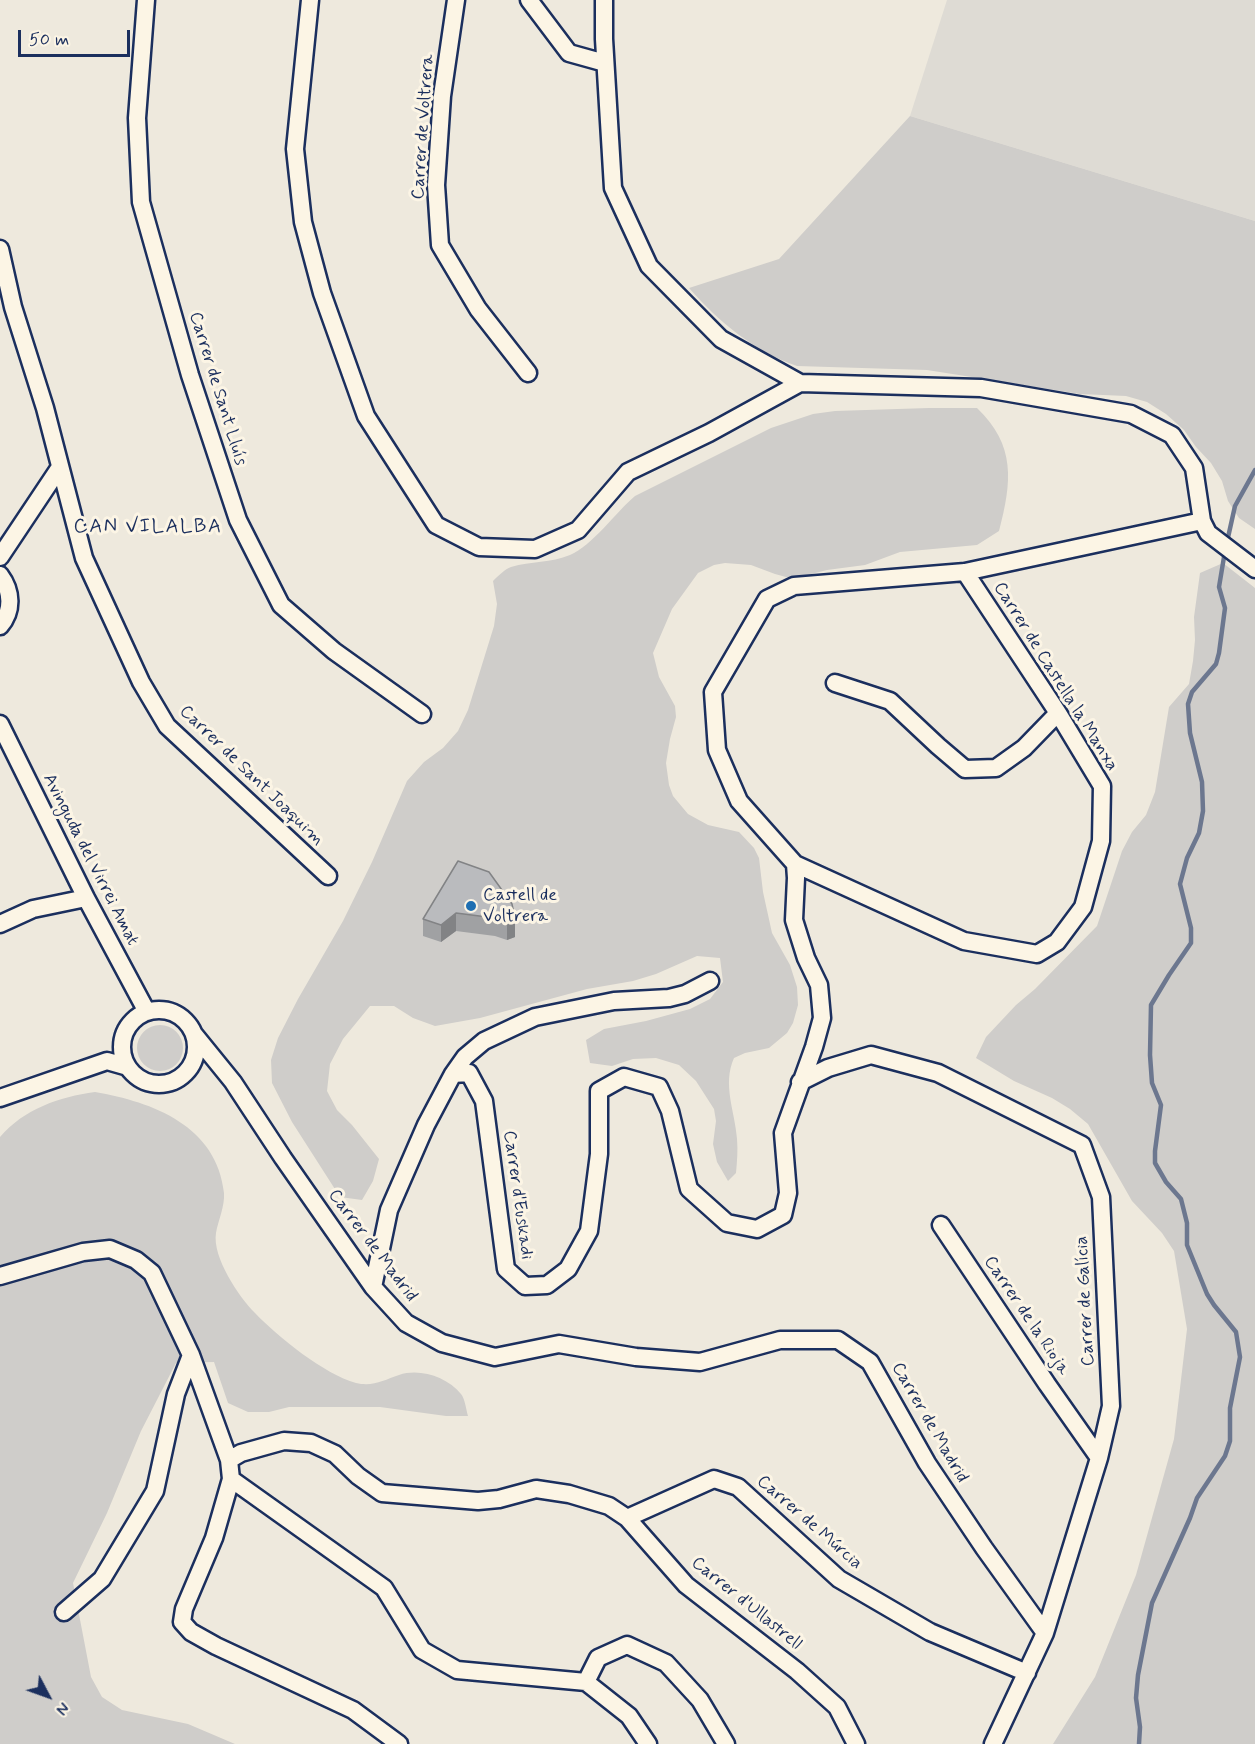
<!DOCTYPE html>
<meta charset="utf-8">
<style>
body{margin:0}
#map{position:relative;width:1255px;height:1744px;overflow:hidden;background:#eee9dd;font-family:Mynerve,sans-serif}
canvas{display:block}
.north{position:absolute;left:18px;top:1666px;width:60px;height:60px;-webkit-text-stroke:4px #fcf5e5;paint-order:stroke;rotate:131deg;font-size:16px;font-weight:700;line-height:24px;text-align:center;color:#1b2f5e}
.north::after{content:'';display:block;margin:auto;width:21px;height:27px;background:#1b2f5e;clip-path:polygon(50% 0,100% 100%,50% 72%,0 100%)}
.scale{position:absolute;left:18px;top:30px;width:112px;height:27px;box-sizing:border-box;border:3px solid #1b2f5e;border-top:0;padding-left:8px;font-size:18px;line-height:21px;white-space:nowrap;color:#1b2f5e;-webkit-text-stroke:4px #fcf5e5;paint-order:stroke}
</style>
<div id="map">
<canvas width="1255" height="1744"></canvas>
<div class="north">N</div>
<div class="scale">50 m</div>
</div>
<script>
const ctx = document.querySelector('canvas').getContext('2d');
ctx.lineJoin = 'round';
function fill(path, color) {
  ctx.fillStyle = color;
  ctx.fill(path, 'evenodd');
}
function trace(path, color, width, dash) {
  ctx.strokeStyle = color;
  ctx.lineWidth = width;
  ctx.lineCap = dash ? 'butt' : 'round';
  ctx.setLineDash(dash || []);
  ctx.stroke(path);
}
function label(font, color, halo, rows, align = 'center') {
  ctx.font = font + ' Mynerve,sans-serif';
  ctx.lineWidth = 6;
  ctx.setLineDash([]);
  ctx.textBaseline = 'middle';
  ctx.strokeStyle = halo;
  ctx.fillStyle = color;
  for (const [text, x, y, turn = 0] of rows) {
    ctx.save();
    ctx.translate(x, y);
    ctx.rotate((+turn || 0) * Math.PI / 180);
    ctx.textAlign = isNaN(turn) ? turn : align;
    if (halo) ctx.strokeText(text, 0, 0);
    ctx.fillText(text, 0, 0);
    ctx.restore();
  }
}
fill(new Path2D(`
 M947,0H1255V221L910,116Z`), '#dedbd4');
fill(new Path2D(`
 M910,116L1255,221V529L1239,518L1228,501L1222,481L1211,463L1196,447L1184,430L1166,414L1147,402L1126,396L1080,394L927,370L797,366C754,351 719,322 689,288L779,259Z
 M929,408H977C1016,445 1012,482 999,531L977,545L900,552L865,565L827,570L799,577H786L775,574L751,565L725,563L714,565L698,573L672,609L653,653L659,677L675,706L676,717L670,739L666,763L669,785L673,796L688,814L708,825L739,832L754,848L759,858L763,892L772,933L790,965L797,987L798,1005L793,1023L787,1033L769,1048L745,1053L734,1058C722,1085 735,1111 737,1139C738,1150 737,1162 736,1173L728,1181L717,1162L713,1144L716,1121L714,1109L696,1081L679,1065L656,1058L633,1059L612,1066L590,1063L586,1040L604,1029L646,1021L690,1009L710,999L723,982L720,958L697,956L656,974L633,981L587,989L480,1018L435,1026L413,1018L394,1006H370L343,1039L330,1064L327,1091L337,1110L352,1125L379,1159L373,1181L362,1200L340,1197L292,1122L272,1083L271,1060L278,1038L298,999L343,921L372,862L407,781L424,762L443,748L458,731L468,710L494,626L497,604L493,581C498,576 505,569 511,567C531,561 551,563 570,555C592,546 616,512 635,496L771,428L813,414L835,411Z
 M1223,563L1255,588V1744H1053L1095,1677L1136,1575L1174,1439L1187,1329L1174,1251L1162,1233L1132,1201L1088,1124L1070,1109L1052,1098L1014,1081L976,1058L986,1037L1016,1005L1035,989L1097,926L1122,851L1132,832L1146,815L1155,792L1169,707L1189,684L1193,661L1195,640L1194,617L1200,573Z
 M137 1048a23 23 0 1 1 46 0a23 23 0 1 1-46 0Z
 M95,1092C153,1102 217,1126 224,1193C225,1206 218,1221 216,1233C212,1257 239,1297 255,1313C278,1337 324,1374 356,1383C373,1387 384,1380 399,1375C420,1368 447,1377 461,1394C465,1399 466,1409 468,1416H446L380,1407H289L269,1412H248L228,1403L214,1362L176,1363L141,1431L107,1513L73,1583L91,1677L102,1697L122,1710L188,1724L235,1744H0V1137C24,1109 59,1097 95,1092Z`), '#cfcdca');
trace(new Path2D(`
 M1227,542L1235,506L1255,470
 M1139,1744L1140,1727L1136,1698L1138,1675L1152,1603L1190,1518L1197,1498L1225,1456L1230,1441V1408L1240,1357L1236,1332L1214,1305L1207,1294L1187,1245V1223L1181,1199L1166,1182L1155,1163V1151L1161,1105L1152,1083L1150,1055L1151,1005L1169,975L1191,943V928L1180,884L1187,858L1199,833L1203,811L1202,782L1190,733L1188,704L1192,692L1216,664L1219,653L1225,608L1219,587L1225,551`), '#6c778f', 4.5);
const minor = new Path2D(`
 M146,0L137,118L141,202L190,375L238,520L281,605L334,651L422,714
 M310,0L295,149L303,222L322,293L366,416L436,525L479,547L535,549L578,530L628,472L709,433L800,383
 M456,0L442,96L436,185L440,245L478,309L528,373
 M529,0L569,53L605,63
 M604,0V39L613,188L649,266L721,339L800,383L981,388L1131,414L1172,435L1194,468L1202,521L1208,533L1255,569
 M0,249L13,307L45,408L84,558L141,682L167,726L328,876
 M0,557L60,467
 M965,572L1058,713L1102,786L1101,841L1083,907L1057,942L1037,954L964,941L795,864L739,801L717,750L713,692L767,599L794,586L965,572L1202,521
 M0,575C12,591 13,611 0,626
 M835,683L890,701L938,746L965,769L996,768L1024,748L1058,713
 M0,724L86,898L147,1012
 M0,924L33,909L86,898
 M122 1047a37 37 0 1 1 74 0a37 37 0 1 1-74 0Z
 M194,1034L233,1082L283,1158L373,1287L406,1323L442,1343L495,1357L559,1344L636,1357L700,1362L780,1340H838L870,1362L927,1463L984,1548L1045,1633
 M453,1074L469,1073L484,1101L506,1269L525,1286L547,1285L568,1269L589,1231L599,1154V1091L624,1077L659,1087L670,1111L689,1189L727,1223L757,1229L783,1215L788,1193L783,1133L814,1047L822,1018L819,985L806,958L794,920L796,878L795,864
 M800,1082L828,1068L871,1055L938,1073L1082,1145L1101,1197L1111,1406L1099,1458L1045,1633L993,1744
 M0,1098L107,1061L128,1067
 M941,1225L1047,1384L1099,1458
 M0,1276L83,1252L110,1249L136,1260L152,1273L191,1355L229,1460L231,1479L214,1538L184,1609L182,1622L191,1632L216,1646L353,1710L399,1744
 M373,1287L389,1210L426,1125L453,1074L465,1057L484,1041L535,1017L614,1001L669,998L685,994L710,981
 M229,1460L241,1453L284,1441L311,1443L335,1454L358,1476L382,1493L478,1501L499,1499L536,1489L569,1494L609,1506L627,1518L686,1585L797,1671L837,1707L856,1744
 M231,1479L384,1588L422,1650L457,1670L586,1682L629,1716L648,1744
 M627,1518L714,1479L738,1487L839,1579L930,1632L1027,1673
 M64,1612L102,1579L155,1491L176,1394L191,1355
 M586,1682L598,1658L627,1645L666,1663L700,1700L726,1744`);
trace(minor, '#1b2f5e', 21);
trace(minor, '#fcf5e5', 16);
fill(new Path2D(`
 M489,872L515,937L507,940L495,936L456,931L441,942L423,936V919Z`), '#a0a1a3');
fill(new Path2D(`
 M456,913V931L441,942V925Z
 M515,919V937L507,940V922Z`), '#828385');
const building = new Path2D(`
 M458,861L489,872L512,904L515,919L507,922L495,918L456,913L441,925L423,919Z`);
fill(building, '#babbbe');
trace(building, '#828385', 1.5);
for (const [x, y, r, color] of [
 [471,906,6,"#1f6fb2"]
]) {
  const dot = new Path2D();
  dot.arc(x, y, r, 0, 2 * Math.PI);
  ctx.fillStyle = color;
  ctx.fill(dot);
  trace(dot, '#fcf5e5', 2);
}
label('18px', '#1b2f5e', '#fcf5e5', [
 ["Carrer de Voltrera",424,127,-86],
 ["Carrer de Sant Lluís",217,389,73],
 ["Carrer de Castella la Manxa",1055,677,58],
 ["Carrer de Sant Joaquim",251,776,44],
 ["Avinguda del Virrei Amat",90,860,63],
 ["Carrer d'Euskadi",517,1195,82],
 ["Carrer de Madrid",372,1246,53],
 ["Carrer de Galícia",1086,1301,-93],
 ["Carrer de la Rioja",1026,1316,56],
 ["Carrer de Madrid",929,1423,60],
 ["Carrer de Múrcia",809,1523,41],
 ["Carrer d'Ullastrell",746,1604,39]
]);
label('18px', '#1b2f5e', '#fcf5e5', [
 ["Castell de",483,896],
 ["Voltrera",483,917]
], 'left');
ctx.letterSpacing = '1.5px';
label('20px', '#1b2f5e', '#fcf5e5', [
 ["CAN VILALBA",148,528]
]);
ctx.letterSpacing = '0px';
</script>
